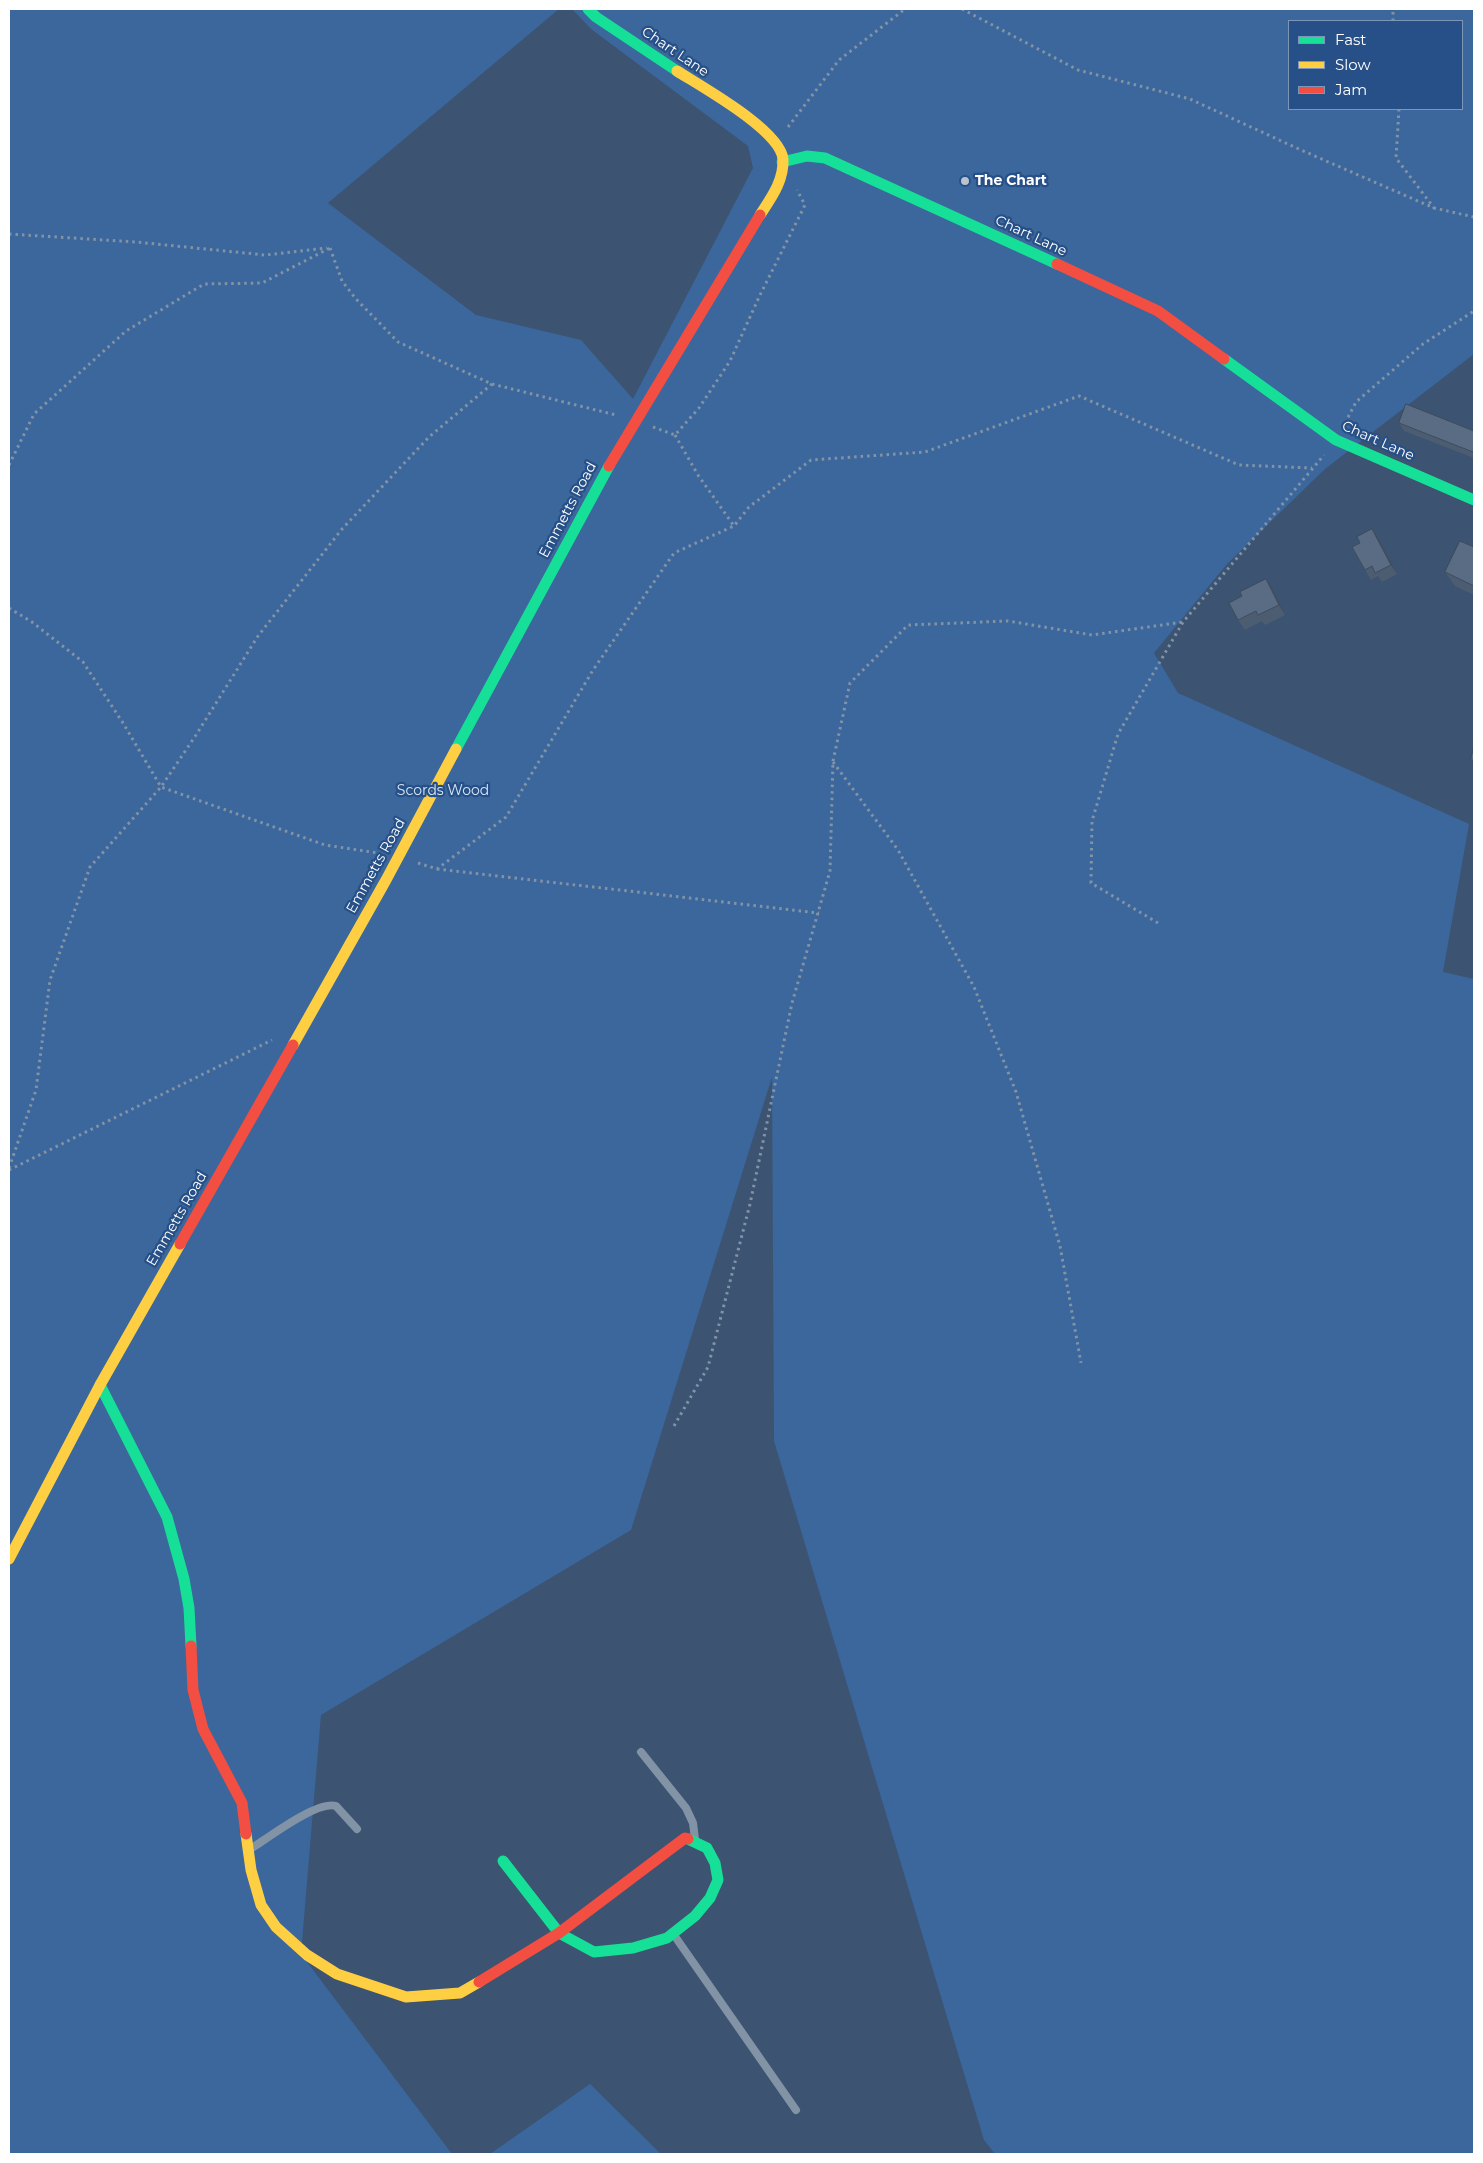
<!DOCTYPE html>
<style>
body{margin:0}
#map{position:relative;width:1483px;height:2163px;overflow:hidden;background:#3c5371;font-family:Montserrat,sans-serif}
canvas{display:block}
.frame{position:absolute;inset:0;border:10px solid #fff;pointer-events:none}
.legend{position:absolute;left:1288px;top:20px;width:175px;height:90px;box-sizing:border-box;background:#265087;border:1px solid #7d96b7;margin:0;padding:6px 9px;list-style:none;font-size:15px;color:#fff}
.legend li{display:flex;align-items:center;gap:10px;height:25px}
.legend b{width:25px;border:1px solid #7d96b7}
</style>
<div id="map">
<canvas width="1483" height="2163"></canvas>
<div class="frame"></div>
<ul class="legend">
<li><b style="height:6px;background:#16e098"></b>Fast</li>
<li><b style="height:6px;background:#ffcf43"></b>Slow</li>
<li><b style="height:6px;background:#f24e42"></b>Jam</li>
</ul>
</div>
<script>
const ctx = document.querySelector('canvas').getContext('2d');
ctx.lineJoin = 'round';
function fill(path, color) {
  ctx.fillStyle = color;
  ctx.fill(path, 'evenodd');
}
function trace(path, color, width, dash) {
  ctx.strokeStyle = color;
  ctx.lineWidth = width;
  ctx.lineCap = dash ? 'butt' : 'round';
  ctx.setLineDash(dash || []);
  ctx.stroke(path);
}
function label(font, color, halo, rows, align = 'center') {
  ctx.font = font + ' Montserrat,sans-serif';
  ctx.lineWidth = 4.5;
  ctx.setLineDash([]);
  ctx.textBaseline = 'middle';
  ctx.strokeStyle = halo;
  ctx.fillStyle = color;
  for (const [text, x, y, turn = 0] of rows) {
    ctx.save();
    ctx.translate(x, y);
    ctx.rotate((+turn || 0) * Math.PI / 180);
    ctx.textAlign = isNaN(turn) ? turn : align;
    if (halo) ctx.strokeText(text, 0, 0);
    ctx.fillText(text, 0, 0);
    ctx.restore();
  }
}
fill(new Path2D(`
 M9,9H559L328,203L476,315L581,340L633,399L753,168L748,146L591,29L572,9H1474V354L1325,469L1227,564L1154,653L1178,693L1469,824L1443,972L1474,979V2154H995L984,2140L774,1441L772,1077L631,1530L321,1715L301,1954L452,2154H9ZM1289,21H1462V109H1289Z
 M590,2084L661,2154H490Z`), '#3b679c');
trace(new Path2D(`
 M962,9L1078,70L1190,99L1301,150L1434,208L1474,217
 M1393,21V9
 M1399,109L1396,158L1434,208
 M788,127L839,60L905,9
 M9,234L136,242L265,255L327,248
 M330,248L342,281L356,299L398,342L492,384L616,415
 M1345,423L1356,402L1423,344L1474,311
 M653,427L675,435L699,408L730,361L760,295L805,205L797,190
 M675,435L698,475L734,526
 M9,465L34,414L126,331L204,284L262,283L330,248
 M9,608L32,622L83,662L123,723L161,787L325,845L378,853
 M833,762L898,850L974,987L1016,1092L1060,1246L1081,1363
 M418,863L437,869L506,817L593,670L674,553L734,526L749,507L811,460L925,452L1079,396L1239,465L1312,468
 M437,869L819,913
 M1158,923L1091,883L1092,821L1118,734L1183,622L1324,455
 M9,1168L36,1090L50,980L90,867L161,787L196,735L258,636L342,529L429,437L492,384
 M9,1170L272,1040
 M674,1426L708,1367L750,1204L792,1003L830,871L833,761L850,683L908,625L1008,621L1092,635L1183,622`), '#8393a6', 3, [2.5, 4]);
trace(new Path2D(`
 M641,1752L686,1808L693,1823L695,1839
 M252,1848C269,1837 318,1800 336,1806L357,1829
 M674,1935L796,2110`), '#8393a6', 8);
trace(new Path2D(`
 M588,9L596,17L677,71
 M782,162L807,156L825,158L1057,264
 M1224,359L1336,440L1474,500
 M456,749L609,466
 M100,1385L167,1517L184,1579L189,1608L191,1646
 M503,1861L559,1933L594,1952L633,1948L667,1938L695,1916L710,1898L718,1880L715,1863L707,1848L688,1839`), '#16e098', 11);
trace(new Path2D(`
 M677,71C702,87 780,130 783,159C784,181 771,198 760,215
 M293,1045L386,880L456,749
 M9,1559L100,1385L180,1244
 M246,1834L251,1870L261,1905L276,1927L307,1955L337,1974L406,1997L460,1993L479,1982`), '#ffcf43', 11);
trace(new Path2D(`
 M1057,264L1158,311L1224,359
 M609,466L760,215
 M180,1244L293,1045
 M191,1646L193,1690L203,1729L242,1803L246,1834
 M479,1982L559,1933L685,1838L688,1839`), '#f24e42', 11);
fill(new Path2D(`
 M1399,423L1474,431V458L1404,431Z
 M1372,529L1378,538L1397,574L1382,582L1378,576L1371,580L1365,570L1360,543Z
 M1474,547V595L1455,586L1445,572Z
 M1272,588L1285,615L1265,625L1262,621L1245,630L1238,620Z`), '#4d5d71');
fill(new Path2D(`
 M1372,529L1378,538L1397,574L1391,565Z
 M1266,579L1272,588L1285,615L1279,605Z`), '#3e4c5c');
const building = new Path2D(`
 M1406,404L1474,431V449L1473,452L1399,423Z
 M1372,529L1391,565L1375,573L1372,566L1365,570L1352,547L1360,543L1357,537Z
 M1460,541L1474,547V586L1445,572Z
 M1266,579L1279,605L1258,615L1256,611L1238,620L1229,603L1242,596L1240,592Z
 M1474,745V760H1471Z`);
fill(building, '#596c83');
trace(building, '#3e4c5c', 1);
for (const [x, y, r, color] of [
 [965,181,5,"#bbc3cd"]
]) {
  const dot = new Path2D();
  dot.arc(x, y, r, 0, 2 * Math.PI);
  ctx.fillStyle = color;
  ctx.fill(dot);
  trace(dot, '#265087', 2);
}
label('14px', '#fff', '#265087', [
 ["Chart Lane",675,52,34],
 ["Chart Lane",1031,236,25],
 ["Chart Lane",1378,441,24],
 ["Emmetts Road",568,510,-62],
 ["Emmetts Road",376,866,-61],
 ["Emmetts Road",177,1219,-60]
]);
label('bold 14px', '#fff', '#265087', [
 ["The Chart",975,181]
], 'left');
label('14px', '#d6e5f7', '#265087', [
 ["Scords Wood",443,791]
]);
</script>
